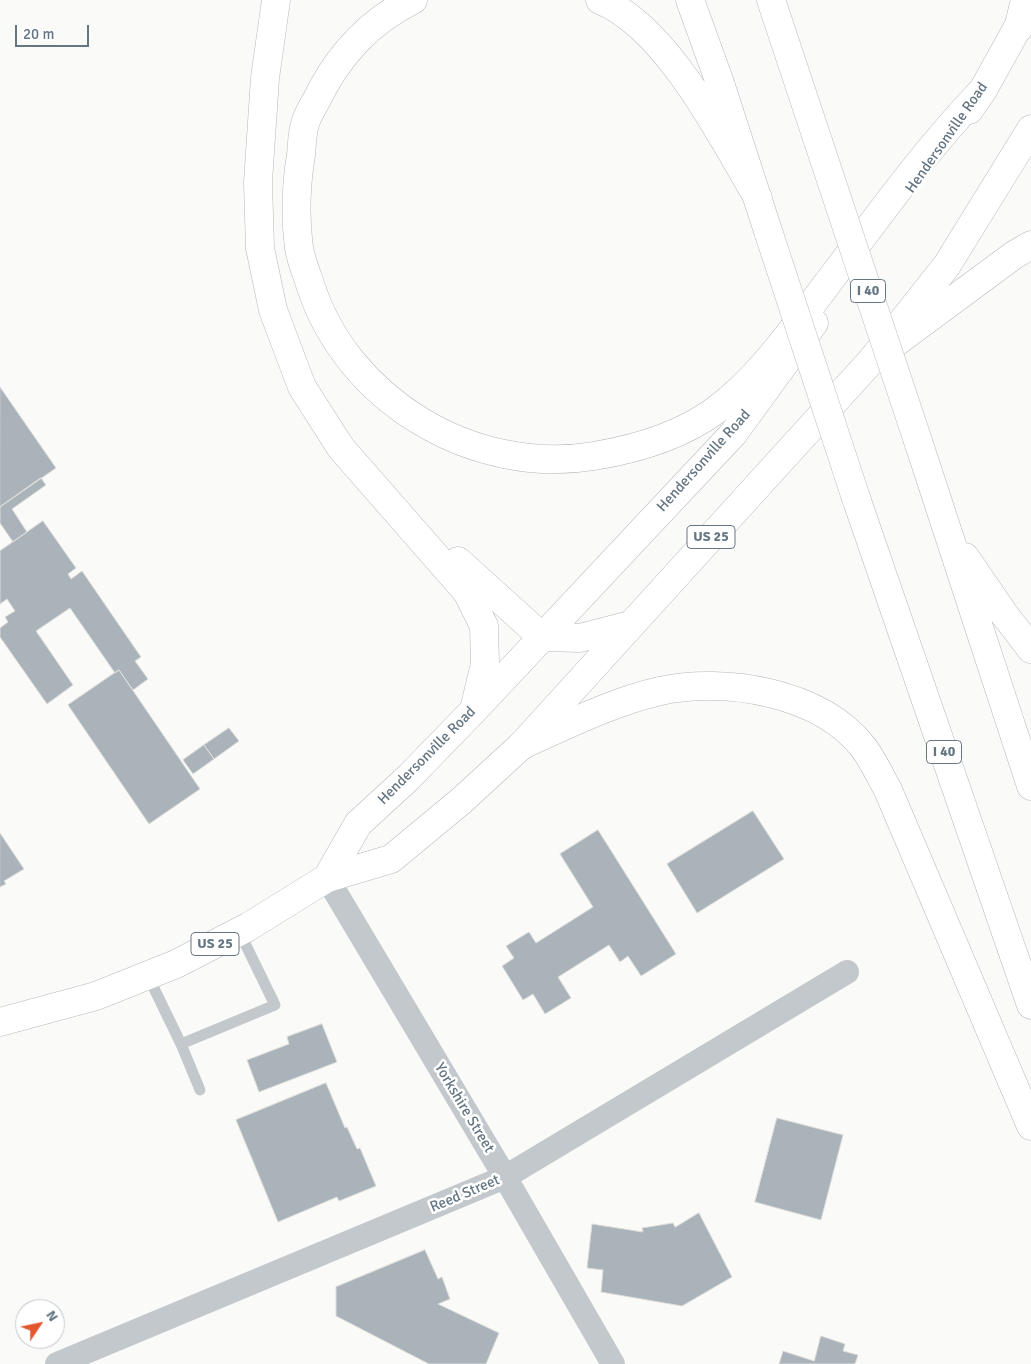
<!DOCTYPE html>
<style>
body{margin:0}
#map{position:relative;width:1031px;height:1364px;overflow:hidden;background:#fafaf8;font-family:Signika,sans-serif}
canvas{display:block}
.north{position:absolute;left:15px;top:1299px;width:50px;height:50px;box-sizing:border-box;background:#fff;border:1px solid #c1c8cd;border-radius:50%;rotate:56deg;font-size:14px;font-weight:700;line-height:20px;text-align:center;color:#657683}
.north::after{content:'';display:block;margin:auto;width:18px;height:22px;background:#e4572e;clip-path:polygon(50% 0,100% 100%,50% 72%,0 100%)}
.scale{position:absolute;left:15px;top:25px;width:74px;height:22px;box-sizing:border-box;border:2px solid #657683;border-top:0;padding-left:6px;font-size:15px;line-height:18px;white-space:nowrap;color:#657683;-webkit-text-stroke:4px #fff;paint-order:stroke}
</style>
<div id="map">
<canvas width="1031" height="1364"></canvas>
<div class="north">N</div>
<div class="scale">20 m</div>
</div>
<script>
const ctx = document.querySelector('canvas').getContext('2d');
ctx.lineJoin = 'round';
function fill(path, color) {
  ctx.fillStyle = color;
  ctx.fill(path, 'evenodd');
}
function trace(path, color, width, dash) {
  ctx.strokeStyle = color;
  ctx.lineWidth = width;
  ctx.lineCap = dash ? 'butt' : 'round';
  ctx.setLineDash(dash || []);
  ctx.stroke(path);
}
function label(font, color, halo, rows, align = 'center') {
  ctx.font = font + ' Signika,sans-serif';
  ctx.lineWidth = 5;
  ctx.setLineDash([]);
  ctx.textBaseline = 'middle';
  ctx.strokeStyle = halo;
  ctx.fillStyle = color;
  for (const [text, x, y, turn = 0] of rows) {
    ctx.save();
    ctx.translate(x, y);
    ctx.rotate((+turn || 0) * Math.PI / 180);
    ctx.textAlign = isNaN(turn) ? turn : align;
    if (halo) ctx.strokeText(text, 0, 0);
    ctx.fillText(text, 0, 0);
    ctx.restore();
  }
}
const building = new Path2D(`
 M0,387L56,468L0,507Z
 M41,478L46,485L12,509L27,532L13,542L0,523V507Z
 M43,521L76,568L68,574L71,579L82,571L141,657L135,661L148,679L133,690L119,670L115,673L70,608L36,631L73,685L47,704L0,637V628L8,622L5,617L15,611L7,599L0,604V551Z
 M119,670L200,789L149,824L68,705Z
 M229,728L239,741L214,759L204,745Z
 M204,745L214,759L193,774L183,760Z
 M753,811L784,859L697,913L667,864Z
 M598,830L676,954L641,976L628,956L620,962L609,945L558,977L571,998L545,1014L533,994L523,1000L502,966L514,958L506,946L529,932L536,943L593,907L560,854Z
 M0,833L24,869L4,881L6,884L0,887Z
 M322,1024L337,1062L259,1092L247,1060L289,1044L287,1037Z
 M326,1083L345,1128L347,1127L357,1149L360,1148L376,1186L339,1201L337,1197L278,1222L236,1120Z
 M777,1118L843,1135L821,1220L755,1202Z
 M699,1213L732,1277L682,1306L601,1292L603,1270L587,1268L592,1224L643,1232L642,1228L673,1223L675,1227Z
 M425,1250L438,1279L442,1277L450,1299L438,1304L499,1333L486,1364H429L336,1316V1287Z
 M821,1336L845,1344L843,1351L858,1355L855,1364H779L783,1351L814,1361Z`);
fill(building, '#aab3b9');
trace(building, '#dcdcda', 1);
const primary = new Path2D(`
 M969,110L983,90L1029,7
 M327,878L358,824L409,777L474,710L733,434L814,323
 M0,1022L96,996L176,964L248,927L327,878L391,859L461,801L522,745L872,360L947,265L1031,129`);
const highway = new Path2D(`
 M276,0L265,78L258,182L260,248L273,310L302,387L341,448L467,592L484,626L485,664L474,710
 M413,0C368,22 337,57 316,101C312,108 307,116 305,124C302,133 302,145 301,155C296,185 295,218 299,248C301,260 306,272 310,284C347,401 474,476 594,456C636,449 681,436 716,410C760,377 794,328 827,284C877,218 925,150 983,90
 M600,0C667,27 722,137 758,198
 M690,0L720,83L769,234
 M771,0L818,141
 M1018,29L1025,0
 M872,360L1014,255L1031,245
 M918,441L1031,786
 M856,498L1031,1005
 M965,557L1004,614L1031,649
 M458,561L542,637L580,638L630,625
 M522,745C567,725 612,702 660,691C725,677 820,692 863,747C873,760 880,776 888,790L1031,1126`);
trace(primary, '#b5babe', 29);
trace(highway, '#b4b9bd', 29);
trace(new Path2D(`
 M148,976L181,1044L275,1005L239,931
 M181,1044L200,1090`), '#c3c8cc', 11);
trace(new Path2D(`
 M327,878L505,1177L613,1364
 M57,1364L505,1177L847,972`), '#c3c8cc', 24);
trace(primary, '#fff', 28);
trace(highway, '#fff', 28);
const highwayBridge = new Path2D(`
 M818,141L918,441
 M769,234L856,498`);
trace(highwayBridge, '#b4b9bd', 29, []);
trace(highwayBridge, '#fff', 28);
for (const [x, y, w] of [
 [868,291,35],
 [711,537,48],
 [944,752,35],
 [215,944,48]
]) {
  const box = new Path2D();
  box.roundRect(x - w / 2, y - 11.5, w, 23, 4);
  ctx.fillStyle = '#fff';
  ctx.fill(box);
  trace(box, '#657683', 1);
}
label('bold 14px', '#657683', null, [
 ["I 40",868,291],
 ["US 25",711,537],
 ["I 40",944,752],
 ["US 25",215,944]
]);
label('15px', '#657683', '#fff', [
 ["Hendersonville Road",947,138,-55],
 ["Hendersonville Road",704,461,-48],
 ["Hendersonville Road",427,756,-45],
 ["Yorkshire Street",464,1108,59],
 ["Reed Street",465,1194,-23]
]);
</script>
